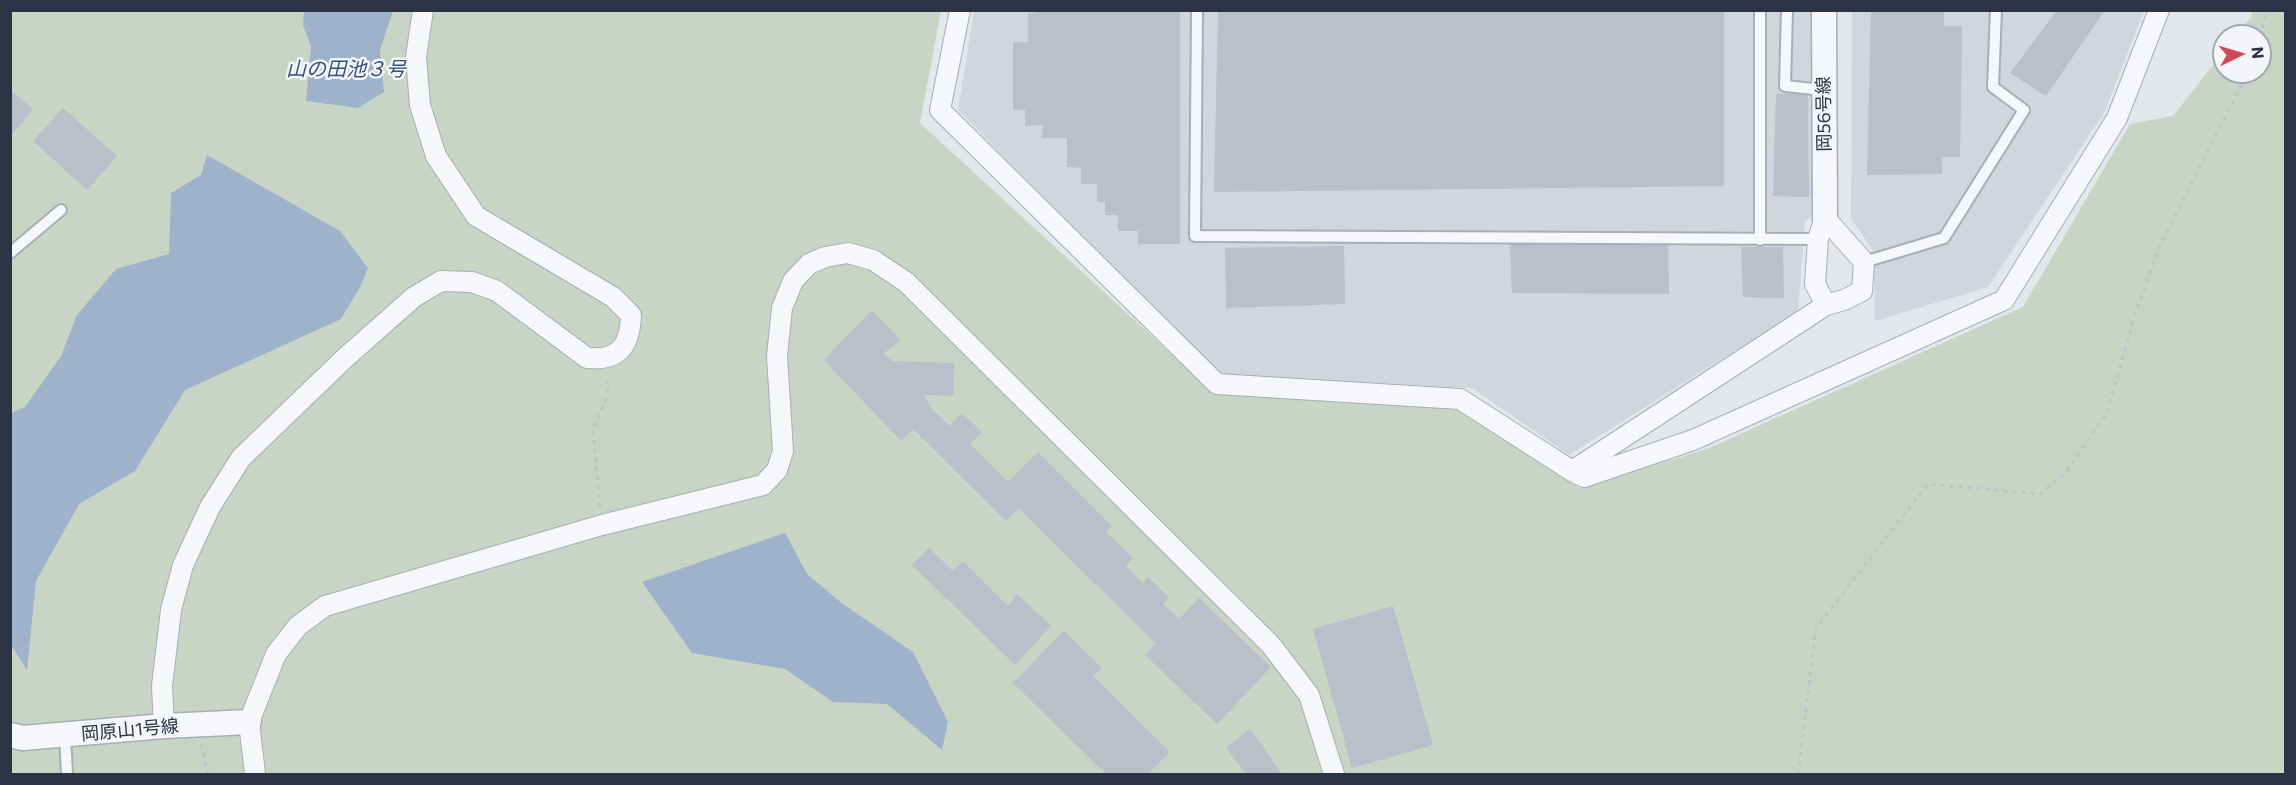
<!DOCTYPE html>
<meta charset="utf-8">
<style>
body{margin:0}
#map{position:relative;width:2296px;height:785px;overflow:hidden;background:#e3e6eb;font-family:Commissioner,sans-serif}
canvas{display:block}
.frame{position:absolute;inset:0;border:12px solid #2b3344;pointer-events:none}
.north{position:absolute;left:2212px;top:24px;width:60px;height:60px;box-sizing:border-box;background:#f3f5f9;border:2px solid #a3a7b1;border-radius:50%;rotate:85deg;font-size:16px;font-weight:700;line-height:24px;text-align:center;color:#2b3344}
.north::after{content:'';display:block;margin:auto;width:21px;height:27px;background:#d04859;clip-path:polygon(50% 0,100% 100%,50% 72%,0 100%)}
</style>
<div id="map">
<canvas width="2296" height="785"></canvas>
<div class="frame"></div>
<div class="north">N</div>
</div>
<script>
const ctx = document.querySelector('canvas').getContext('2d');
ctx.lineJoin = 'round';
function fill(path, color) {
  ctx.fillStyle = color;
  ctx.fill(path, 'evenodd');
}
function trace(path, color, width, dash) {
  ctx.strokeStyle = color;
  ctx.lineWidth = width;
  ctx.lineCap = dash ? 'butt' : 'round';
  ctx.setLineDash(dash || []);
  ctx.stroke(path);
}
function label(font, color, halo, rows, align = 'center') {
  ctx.font = font + ' Commissioner,"Noto Sans JP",sans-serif';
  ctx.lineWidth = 5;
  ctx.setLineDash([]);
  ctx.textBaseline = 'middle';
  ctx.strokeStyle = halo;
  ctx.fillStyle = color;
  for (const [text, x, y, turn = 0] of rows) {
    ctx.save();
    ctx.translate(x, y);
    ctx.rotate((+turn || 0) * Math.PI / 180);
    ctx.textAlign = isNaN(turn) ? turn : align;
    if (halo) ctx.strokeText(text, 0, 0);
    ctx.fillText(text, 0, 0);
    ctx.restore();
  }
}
fill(new Path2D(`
 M974,11H1817L1818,211L1805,221L1798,311L1569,455L1472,388L1220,375L958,110Z
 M1852,11H2144L2104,113L1988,287L1875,321L1873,251L1851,218Z`), '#d1d5dd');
fill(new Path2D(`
 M10,11H941L920,123L1215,394L1448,403L1580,488L1707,449L2023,307L2130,124L2173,116L2224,51V72H2260V36H2236L2251,17L2252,11H2285V774H11Z`), '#c8d5c4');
fill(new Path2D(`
 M304,11H393L380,50L384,92L358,108L306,101L311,46L303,25Z
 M207,155L340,231L368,268L360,287L341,319L185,390L135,471L79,504L36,581L27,670L11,645V413L25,407L61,356L77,315L116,269L169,254L171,193L201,175Z
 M785,533L807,574L843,604L913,652L948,722L942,750L887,704L833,702L785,669L692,653L642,582Z`), '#9eb3cb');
fill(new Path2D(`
 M1035,10H1180V244H1138V231H1118V215H1105V202H1097V184H1081V168L1067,167V138H1042L1043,125L1025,126V110H1013V42H1028V13H1035Z
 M1218,10H1724V186L1214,192Z
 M1871,10H1944V26H1962L1960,157H1942V174L1867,175Z
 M2057,10H2105L2046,96L2010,73Z
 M10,90L33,109L10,137Z
 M1776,94H1808L1809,197L1773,196Z
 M63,108L117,156L87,190L33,141Z
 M1668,239L1669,294L1512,293L1510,241Z
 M1344,246L1345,304L1226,308L1225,248Z
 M1741,247H1783L1784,298L1743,297Z
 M872,310L900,340L883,354L892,361L954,363L953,396L924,395L932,409L950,426L962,413L982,432L970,444L1008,482L1038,452L1112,526L1106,532L1133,558L1126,566L1143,583L1148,577L1169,597L1163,604L1179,619L1199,598L1271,667L1217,724L1145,655L1155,643L1019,508L1006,521L913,429L901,441L824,360Z
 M929,548L953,571L963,561L1008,606L1017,594L1051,626L1015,665L912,565Z
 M1393,606L1433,745L1352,768L1313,629Z
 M1064,631L1102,668L1093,676L1170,752L1148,774H1106L1013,683Z
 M1250,729L1282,774H1246L1226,747Z`), '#babfc9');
const service = new Path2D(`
 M1197,10L1195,236L1818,239
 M1760,10V240
 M1787,10L1785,86L1823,90
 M10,253L61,210
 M1864,262L1944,238L2024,110L1993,87L1996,10
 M65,736L67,774`);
const minor = new Path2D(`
 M960,10L940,110L1217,384L1460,399L1572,471L1826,305L1844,300L1862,291L1864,262L1825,218L1818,239L1815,284L1826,305
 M1572,471L1584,477L1693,440L2004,300L2117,118L2159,10
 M164,726L162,686L171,610L183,565L210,507L241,458L345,358L414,297L441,281L472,282L497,291L587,358C619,361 630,346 631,315L613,297L476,216L436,156L420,105L416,57L423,10
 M255,774L249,722L276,654L298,626L325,606L602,525L763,485L777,470L783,451L777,356L782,308L793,281L809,264L825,257L848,253L873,260L906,282L1271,645L1309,695L1334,774`);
const tertiary = new Path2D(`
 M1824,10L1825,218
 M10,735L23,738L164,726L249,722`);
trace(service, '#a8adb6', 14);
trace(minor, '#a8adb6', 22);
trace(tertiary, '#a8adb6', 27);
trace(new Path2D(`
 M2260,37L2267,10
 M600,507L593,429L608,395L606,376
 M201,744L208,774
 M1798,774L1816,628L1928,484L2040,494L2065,473L2107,413L2134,318L2158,250L2248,72`), '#c1c4cb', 3, [4.5, 4.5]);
trace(service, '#f6f7fa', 10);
trace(minor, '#f6f7fa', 20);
trace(tertiary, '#f6f7fa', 24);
label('18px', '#2b3344', '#f3f5f9', [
 ["岡56号線",1824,114,-91],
 ["岡原山1号線",130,730,-5]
]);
label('italic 20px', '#345179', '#f3f5f9', [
 ["山の田池３号",346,69]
]);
</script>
